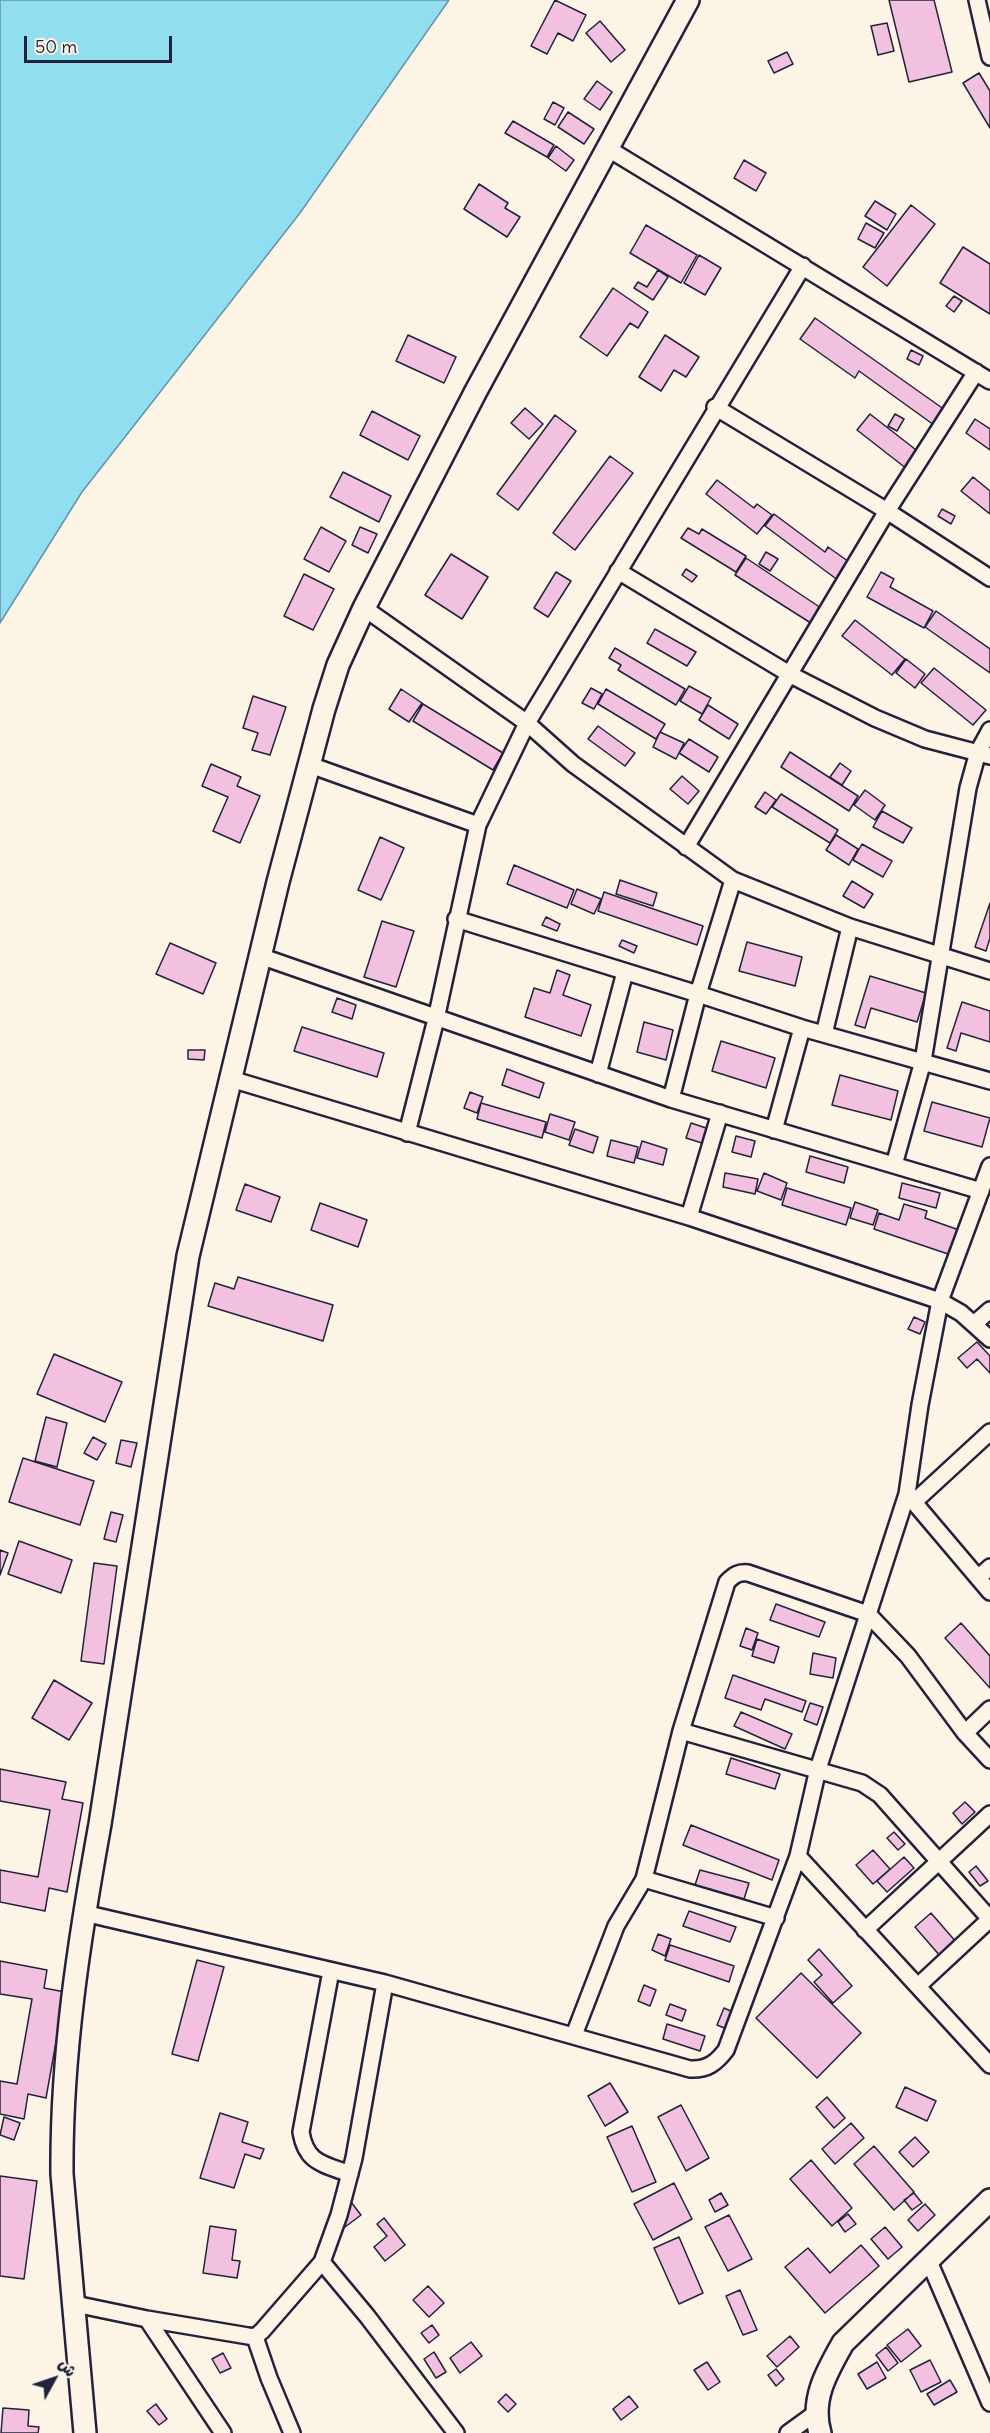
<!DOCTYPE html>
<meta charset="utf-8">
<style>
body{margin:0}
#map{position:relative;width:990px;height:2433px;overflow:hidden;background:#fcf5e5;font-family:Delius,"Playpen Sans Arabic",sans-serif}
canvas{display:block}
.north{position:absolute;left:24px;top:2349px;width:60px;height:60px;-webkit-text-stroke:4px #fcf5e5;paint-order:stroke;rotate:50deg;font-size:16px;font-weight:700;line-height:24px;text-align:center;color:#22223b}
.north::after{content:'';display:block;margin:auto;width:21px;height:27px;background:#22223b;clip-path:polygon(50% 0,100% 100%,50% 72%,0 100%)}
.scale{position:absolute;left:24px;top:36px;width:148px;height:27px;box-sizing:border-box;border:3px solid #22223b;border-top:0;padding-left:8px;font-size:18px;line-height:21px;white-space:nowrap;color:#22223b;-webkit-text-stroke:4px #fcf5e5;paint-order:stroke}
</style>
<div id="map">
<canvas width="990" height="2433"></canvas>
<div class="north">ش</div>
<div class="scale">50 m</div>
</div>
<script>
const ctx = document.querySelector('canvas').getContext('2d');
ctx.lineJoin = 'round';
function fill(path, color) {
  ctx.fillStyle = color;
  ctx.fill(path, 'evenodd');
}
function trace(path, color, width, dash) {
  ctx.strokeStyle = color;
  ctx.lineWidth = width;
  ctx.lineCap = dash ? 'butt' : 'round';
  ctx.setLineDash(dash || []);
  ctx.stroke(path);
}
const water = new Path2D(`
 M0,0H449L300,213L82,492L0,623Z`);
fill(water, '#91def1');
trace(water, '#6593a8', 1.5);
const building = new Path2D(`
 M555,0L586,15L573,41L558,33L547,54L531,46Z
 M889,0H934L952,72L909,82Z
 M600,21L625,50L611,62L586,33Z
 M887,23L894,51L878,55L871,26Z
 M787,52L793,64L774,73L768,61Z
 M979,73L990,91V128L963,83Z
 M597,81L612,92L600,110L584,99Z
 M553,102L564,108L555,125L544,119Z
 M568,112L594,129L584,144L558,127Z
 M513,121L554,145L547,157L505,133Z
 M556,146L574,160L566,171L548,158Z
 M744,160L766,173L756,191L734,178Z
 M479,184L508,203L505,208L520,217L507,237L464,209Z
 M875,201L896,214L887,230L865,216Z
 M911,205L935,224L887,286L863,267Z
 M866,223L884,233L875,248L858,239Z
 M646,225L697,255L681,283L630,253Z
 M963,247L990,264V314L940,283Z
 M699,255L721,268L705,295L684,283Z
 M658,270L668,277L653,300L634,288L638,282L647,287Z
 M613,288L648,312L638,328L630,323L607,356L580,337Z
 M954,296L962,301L954,312L946,306Z
 M815,318L945,410L934,425L859,371L855,378L800,339Z
 M408,335L456,357L444,383L396,361Z
 M665,335L699,357L686,377L674,370L661,391L639,377Z
 M911,350L923,356L919,365L907,359Z
 M525,408L543,424L529,439L511,423Z
 M372,411L420,436L408,460L360,435Z
 M870,414L920,453L907,469L857,430Z
 M895,414L904,419L897,431L888,426Z
 M555,415L576,431L518,510L497,494Z
 M975,419L990,429V450L966,433Z
 M610,456L633,473L575,550L553,533Z
 M343,472L391,496L379,522L330,497Z
 M973,477L990,491V514L961,491Z
 M717,480L754,508L757,504L772,515L757,534L706,494Z
 M942,509L955,516L951,524L938,516Z
 M774,514L825,552L828,547L852,564L839,581L765,526Z
 M321,527L346,541L329,572L304,559Z
 M360,527L377,534L368,553L352,545Z
 M688,528L699,534L702,529L746,556L736,572L681,538Z
 M766,552L778,559L770,571L759,564Z
 M451,554L488,577L462,619L425,595Z
 M746,558L824,610L814,625L735,575Z
 M686,569L697,576L692,582L682,575Z
 M556,572L571,581L548,617L534,608Z
 M881,572L894,579L890,587L933,611L924,628L867,597Z
 M304,574L334,589L313,630L284,616Z
 M936,611L990,649V673L925,627Z
 M855,620L905,659L892,675L842,636Z
 M655,629L696,652L687,666L647,643Z
 M615,648L685,689L676,705L618,670L621,665L609,658Z
 M906,659L925,674L915,688L896,673Z
 M934,668L986,710L973,725L921,683Z
 M689,686L711,698L702,714L680,701Z
 M591,688L602,694L594,709L582,703Z
 M401,689L422,703L409,722L389,709Z
 M606,689L665,724L656,739L598,704Z
 M253,696L286,707L270,755L252,750L258,733L243,728Z
 M423,704L503,753L493,770L413,721Z
 M708,705L738,724L729,739L699,720Z
 M598,726L635,753L625,766L588,739Z
 M660,732L684,743L676,759L653,747Z
 M689,739L718,757L709,772L679,753Z
 M790,752L858,796L849,811L781,767Z
 M840,763L851,771L842,785L830,777Z
 M211,764L241,777L237,786L260,796L240,843L213,831L228,797L202,786Z
 M682,776L699,791L688,804L670,789Z
 M865,790L885,805L875,820L854,805Z
 M765,792L776,800L766,814L755,807Z
 M781,794L838,830L830,843L772,807Z
 M882,811L912,828L903,843L873,827Z
 M836,835L858,849L849,865L826,850Z
 M380,837L404,848L381,900L358,890Z
 M862,844L892,861L883,877L853,860Z
 M514,865L574,890L567,908L507,884Z
 M620,880L657,893L653,906L616,894Z
 M852,881L873,894L864,908L843,896Z
 M577,889L601,899L594,914L571,904Z
 M604,892L703,926L697,945L598,911Z
 M990,903V938L986,951L975,947Z
 M546,917L560,924L557,931L542,925Z
 M382,921L414,931L396,987L364,977Z
 M622,940L637,946L634,953L619,946Z
 M747,942L802,957L795,986L739,971Z
 M170,943L216,963L203,994L156,974Z
 M557,970L570,975L563,995L591,1005L581,1036L525,1017L534,988L550,993Z
 M870,976L926,993L917,1022L871,1008L865,1028L855,1025Z
 M337,998L356,1005L352,1019L332,1012Z
 M962,1002L990,1011V1042L961,1033L956,1051L947,1048Z
 M644,1022L673,1030L666,1060L637,1052Z
 M302,1027L384,1053L377,1077L294,1051Z
 M721,1041L775,1058L766,1088L712,1071Z
 M188,1050H205L204,1060L188,1059Z
 M507,1069L544,1083L539,1098L502,1085Z
 M840,1075L898,1091L891,1120L832,1105Z
 M470,1092L483,1097L477,1113L464,1108Z
 M932,1102L990,1118L982,1147L924,1131Z
 M481,1103L546,1122L542,1138L477,1119Z
 M550,1114L575,1122L569,1140L545,1132Z
 M691,1123L709,1129L705,1144L686,1138Z
 M575,1129L598,1137L593,1153L569,1145Z
 M736,1136L755,1141L751,1157L732,1152Z
 M611,1140L638,1147L634,1163L607,1156Z
 M642,1141L667,1149L663,1165L637,1158Z
 M810,1156L848,1167L844,1183L806,1172Z
 M725,1173L758,1179L755,1194L723,1187Z
 M764,1173L787,1183L781,1200L757,1191Z
 M902,1183L940,1193L936,1208L899,1198Z
 M245,1184L280,1197L271,1222L236,1210Z
 M787,1188L851,1208L846,1225L782,1205Z
 M855,1202L878,1210L873,1225L850,1218Z
 M320,1203L367,1220L358,1247L311,1230Z
 M904,1204L927,1211L925,1218L959,1230L951,1255L874,1229L879,1213L899,1220Z
 M238,1277L333,1305L323,1341L208,1306L215,1283L234,1289Z
 M914,1317L925,1322L920,1334L908,1329Z
 M977,1342L990,1356V1373L977,1359L967,1368L958,1358Z
 M54,1354L122,1382L105,1422L37,1394Z
 M46,1417L67,1423L57,1467L35,1461Z
 M93,1437L106,1444L97,1460L84,1453Z
 M121,1440L137,1443L131,1467L116,1463Z
 M23,1458L94,1481L80,1525L9,1502Z
 M111,1512L123,1515L116,1542L104,1539Z
 M19,1541L72,1560L61,1593L8,1574Z
 M0,1550L8,1553L0,1575Z
 M94,1563L117,1566L104,1664L81,1661Z
 M776,1604L825,1622L819,1637L770,1620Z
 M961,1623L990,1656V1688L945,1638Z
 M746,1628L758,1633L752,1650L740,1646Z
 M757,1639L779,1647L774,1663L752,1656Z
 M813,1653L836,1658L833,1678L810,1674Z
 M733,1675L806,1701L802,1712L765,1699L761,1710L725,1698Z
 M54,1680L92,1703L69,1740L32,1718Z
 M810,1703L823,1707L817,1725L804,1720Z
 M741,1712L792,1734L785,1749L734,1726Z
 M731,1758L780,1774L775,1789L726,1774Z
 M0,1769L66,1782L62,1799L83,1803L67,1892L49,1888L45,1911L0,1902V1870L38,1877L50,1810L0,1801Z
 M965,1802L975,1812L962,1824L953,1813Z
 M691,1825L779,1860L772,1880L683,1845Z
 M894,1832L905,1844L898,1850L887,1838Z
 M873,1850L890,1869L873,1884L856,1865Z
 M904,1857L914,1868L887,1892L877,1881Z
 M976,1866L988,1881L980,1886L969,1872Z
 M700,1870L749,1883L744,1899L695,1885Z
 M689,1911L736,1927L730,1942L683,1926Z
 M931,1913L957,1943L941,1957L915,1927Z
 M658,1934L671,1939L665,1956L652,1950Z
 M670,1945L734,1966L729,1982L665,1960Z
 M819,1949L852,1986L833,2003L814,1982L822,1975L808,1960Z
 M197,1960L224,1967L198,2061L172,2054Z
 M0,1961L47,1970L44,1988L65,1992L46,2098L28,2094L24,2119L0,2114V2081L17,2084L32,1999L0,1994Z
 M801,1973L861,2033L817,2078L756,2018Z
 M644,1985L656,1990L650,2006L638,2001Z
 M670,2004L686,2010L682,2021L666,2015Z
 M724,2008L735,2013L729,2030L717,2025Z
 M667,2024L705,2036L700,2051L663,2039Z
 M610,2083L628,2112L605,2126L588,2096Z
 M905,2087L936,2101L927,2121L896,2107Z
 M827,2097L845,2118L834,2128L816,2107Z
 M681,2105L709,2158L686,2171L658,2117Z
 M220,2113L248,2122L242,2142L264,2149L260,2159L245,2154L234,2188L200,2178Z
 M4,2117L20,2123L14,2140L0,2135Z
 M851,2123L864,2138L835,2164L822,2149Z
 M632,2126L656,2182L632,2192L607,2137Z
 M915,2137L929,2152L913,2167L899,2152Z
 M874,2146L914,2192L894,2210L854,2164Z
 M811,2160L852,2208L832,2226L790,2179Z
 M0,2176L37,2181L24,2279L0,2276Z
 M674,2183L692,2219L653,2240L634,2204Z
 M721,2193L728,2205L715,2212L709,2200Z
 M914,2193L922,2203L912,2210L904,2200Z
 M351,2202L361,2215L345,2227L335,2213Z
 M925,2204L935,2215L918,2231L908,2220Z
 M848,2214L856,2224L845,2232L838,2222Z
 M729,2215L752,2259L728,2271L705,2227Z
 M384,2218L405,2245L385,2261L374,2247L387,2236L377,2224Z
 M210,2226L236,2230L232,2260L240,2261L237,2278L203,2273Z
 M885,2227L902,2247L888,2259L871,2239Z
 M679,2237L703,2293L679,2304L654,2248Z
 M861,2245L879,2266L825,2313L785,2267L808,2248L830,2273Z
 M428,2286L444,2303L429,2317L413,2300Z
 M740,2290L757,2330L743,2335L726,2296Z
 M432,2325L439,2335L429,2343L421,2333Z
 M908,2329L921,2346L901,2362L887,2345Z
 M790,2336L799,2347L777,2367L767,2356Z
 M471,2342L482,2356L460,2373L450,2358Z
 M886,2347L898,2363L888,2371L876,2355Z
 M434,2352L446,2372L436,2378L424,2359Z
 M223,2353L231,2368L220,2373L212,2359Z
 M930,2360L941,2382L921,2392L910,2370Z
 M707,2362L720,2382L708,2390L694,2370Z
 M877,2362L886,2378L867,2389L858,2374Z
 M776,2369L784,2379L776,2386L768,2375Z
 M950,2380L957,2392L934,2405L927,2394Z
 M506,2394L516,2404L508,2412L498,2402Z
 M629,2396L638,2407L621,2420L613,2409Z
 M156,2404L167,2419L159,2425L147,2411Z
 M3,2408L29,2410L28,2426L39,2427L38,2433H1Z`);
fill(building, '#f3c1e0');
trace(building, '#22223b', 1.5);
const street = new Path2D(`
 M977,0L990,57
 M607,148L990,381
 M715,407L887,511L990,578
 M618,571L791,675L875,718L925,739L990,756
 M364,608L527,723L803,266
 M310,765L478,825
 M686,847L887,511L976,372
 M456,919L698,994L802,1028
 M260,956L671,1099L981,1191
 M824,1034L850,927
 M598,1074L625,972
 M231,1079L689,1217L940,1301L961,1313L990,1339
 M671,1099L698,994L733,880
 M774,1130L802,1028L990,1081
 M407,1133L436,1019L478,825L527,723L573,764L733,880L850,927L990,971
 M894,1165L923,1061L968,788L978,752L990,730
 M689,1217L720,1113
 M974,1324L990,1310
 M907,1494L990,1592
 M914,1502L990,1432
 M978,1578L990,1567
 M681,1731L862,1783L880,1795L990,1919
 M965,1733L990,1709
 M798,1856L990,2065
 M644,1879L776,1918
 M84,1913L385,1983L690,2069C707,2070 716,2063 726,2050L798,1856L818,1769L907,1494L920,1405L940,1301L990,1166
 M865,1930L990,1814
 M331,1971L301,2132C306,2163 323,2164 350,2174
 M918,1986L990,1919
 M574,2035L616,1926L644,1879L681,1731L727,1582C734,1575 738,1572 748,1573L868,1614L908,1656L965,1733L990,1760
 M928,2259L990,2403
 M322,2262L367,2316L456,2433
 M75,2304L147,2319L248,2336L255,2337L262,2331L322,2262L339,2215L354,2158L385,1983
 M147,2319L223,2433
 M255,2337L269,2378L292,2433
 M788,2433L817,2412`);
const secondary = new Path2D(`
 M85,2433L62,2174C61,2056 79,1940 100,1824L188,1256L278,882L324,709L338,665L364,608L476,391L688,0
 M820,2433C810,2400 827,2371 843,2343L990,2200`);
trace(street, '#22223b', 20);
trace(secondary, '#22223b', 26);
trace(street, '#fcf5e5', 15);
trace(secondary, '#fcf5e5', 21);
</script>
